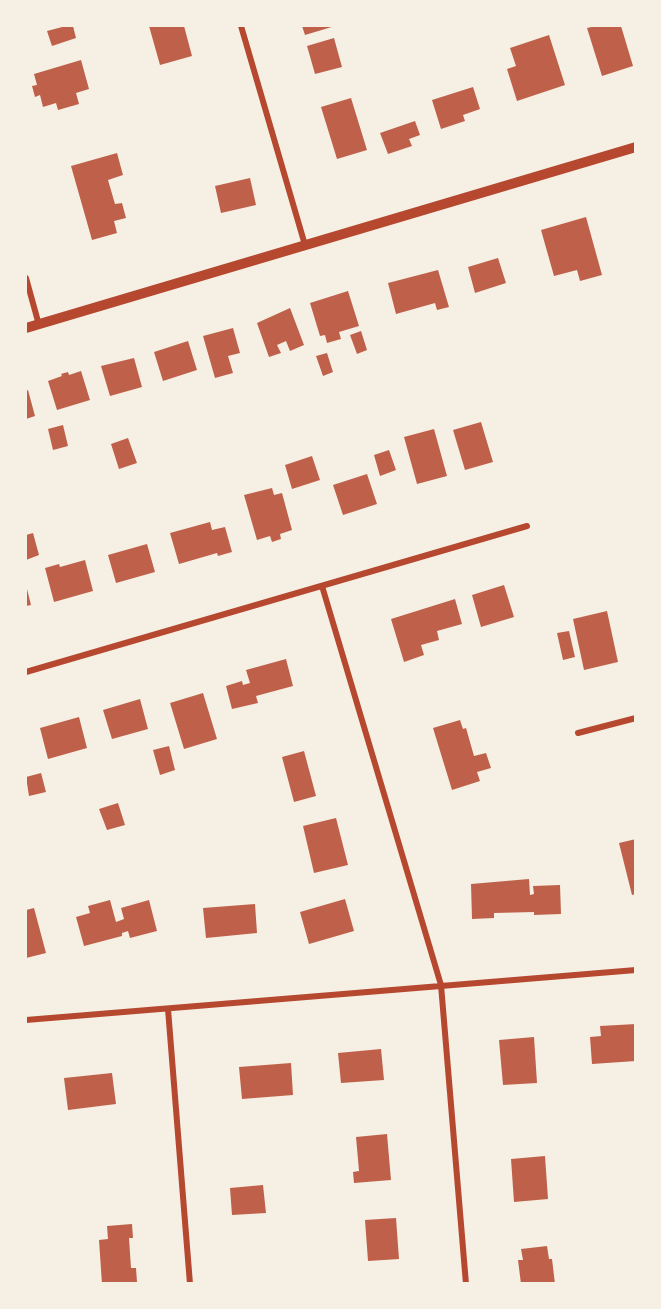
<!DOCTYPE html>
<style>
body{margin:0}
#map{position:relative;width:661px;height:1309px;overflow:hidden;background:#f6efe4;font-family:Inter,sans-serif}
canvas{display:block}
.frame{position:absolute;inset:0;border:27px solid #f6efe4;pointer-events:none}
</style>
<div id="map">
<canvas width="661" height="1309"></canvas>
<div class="frame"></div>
</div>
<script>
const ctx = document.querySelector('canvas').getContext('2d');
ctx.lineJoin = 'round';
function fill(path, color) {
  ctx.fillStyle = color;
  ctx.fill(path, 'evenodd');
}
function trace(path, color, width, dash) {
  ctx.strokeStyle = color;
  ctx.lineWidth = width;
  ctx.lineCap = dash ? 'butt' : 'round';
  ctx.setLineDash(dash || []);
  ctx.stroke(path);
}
fill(new Path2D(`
 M66,26H73L76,38L52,46L47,31Z
 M149,26H184L192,56L160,65Z
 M302,26H335L305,35Z
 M596,26H621L633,66L602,76L587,28Z
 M549,35L565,85L517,101L507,69L516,66L510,48Z
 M334,38L342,67L315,74L307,46Z
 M81,60L89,89L76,93L79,104L58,110L56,103L43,107L40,95L35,97L32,86L37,85L34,74Z
 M473,87L480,109L463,115L465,121L441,129L432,100Z
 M351,98L367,150L337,159L321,107Z
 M415,121L420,135L409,139L412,146L388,154L380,133Z
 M117,153L123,175L108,180L115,204L122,203L126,218L114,221L117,233L92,240L71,166Z
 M250,178L256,205L221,213L215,186Z
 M586,217L602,275L580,281L577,270L554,276L541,230Z
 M498,258L506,283L475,293L468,267Z
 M438,270L449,307L437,310L435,303L396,314L388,283Z
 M348,291L359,326L339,332L341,339L327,343L325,335L320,336L310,303Z
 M290,308L304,345L290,351L286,341L277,345L281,353L269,357L257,323Z
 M233,328L240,353L228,356L233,373L215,378L203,336Z
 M361,331L367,350L357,354L350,335Z
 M188,341L197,370L163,381L154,352Z
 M327,353L333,372L323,376L316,356Z
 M134,358L142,387L110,396L101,366Z
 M81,371L90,400L57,410L48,381L62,376L61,374L68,372L69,375Z
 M28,390L35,416L26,419V391Z
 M481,422L493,462L465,470L453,430Z
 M63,425L68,446L53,450L48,429Z
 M434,429L447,476L417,484L404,437Z
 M128,438L137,463L119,469L111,444Z
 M389,450L396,470L380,476L374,455Z
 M312,456L320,480L292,489L285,465Z
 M367,474L377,504L343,515L333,485Z
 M272,488L274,495L282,493L292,530L280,534L281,539L272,542L270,536L257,540L244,495Z
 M210,522L212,530L225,527L232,552L218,556L217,553L179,564L170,533Z
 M33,533L39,555L26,560V535Z
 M147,544L155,572L116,583L108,555Z
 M85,560L93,591L54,602L45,568L59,564L60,567Z
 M26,585L31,605L26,606Z
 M504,585L514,617L481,627L472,595Z
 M455,599L462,624L437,631L439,640L421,645L424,655L404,662L391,619Z
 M607,611L618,662L584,670L573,619Z
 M569,631L575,657L563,660L557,633Z
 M286,659L293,686L256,696L258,703L232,709L226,686L242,681L243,685L250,683L246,670Z
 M203,693L217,739L184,749L170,703Z
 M140,699L148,729L112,739L103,710Z
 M79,717L87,748L48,759L40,728Z
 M460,720L463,729L466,728L474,756L486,753L491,768L477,772L480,781L452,790L433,728Z
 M169,746L175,770L160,775L153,750Z
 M304,751L316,796L294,802L282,757Z
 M41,773L46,792L29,796L26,777Z
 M118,803L125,825L107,830L99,809Z
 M336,818L348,865L314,873L303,826Z
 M636,839V894L632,895L619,843Z
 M529,879L530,895L534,894L533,886L560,885L561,914L534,915V912L494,913V918L472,919L471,884Z
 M345,899L354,931L309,944L300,912Z
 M110,900L116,922L124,919L121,908L149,900L157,931L130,938L128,931L122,933V936L84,946L76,917L90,913L88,906Z
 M255,904L257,933L206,938L203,908Z
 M34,908L46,953L26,958V910Z
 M636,1024V1061L592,1064L590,1037L601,1036L600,1026Z
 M534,1037L537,1083L503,1085L499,1040Z
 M381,1049L384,1080L341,1083L338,1053Z
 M291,1063L293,1095L242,1099L239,1067Z
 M112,1073L116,1104L68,1110L64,1078Z
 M387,1134L391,1180L354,1183L353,1172L359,1171L356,1137Z
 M545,1156L548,1199L514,1202L511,1159Z
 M263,1185L266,1213L232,1215L230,1188Z
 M396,1218L399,1259L368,1261L365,1220Z
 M132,1224L133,1238H129L131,1268H136L137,1282L102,1284L99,1240L108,1239L107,1226Z
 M547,1246L549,1259H552L555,1284H521L518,1260H523L521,1249Z`), '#bf614a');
trace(new Path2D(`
 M241,26L305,245
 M26,278L39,325
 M322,586L441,985L466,1284
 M26,672L527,526
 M578,733L636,718
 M168,1009L190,1284
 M26,1020L636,970`), '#b5482f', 6);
trace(new Path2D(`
 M26,328L636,147`), '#b5482f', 10);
</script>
